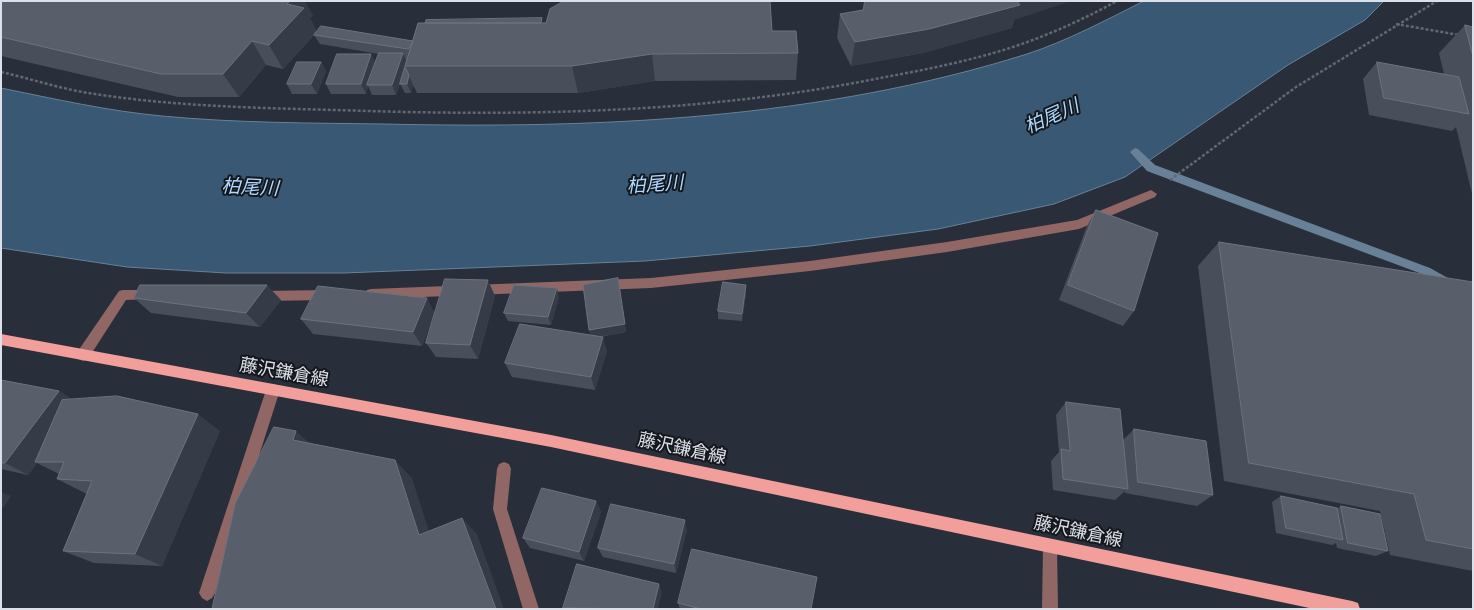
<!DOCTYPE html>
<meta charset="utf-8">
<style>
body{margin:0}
#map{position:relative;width:1474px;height:610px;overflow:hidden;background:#282f3a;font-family:"Zilla Slab",serif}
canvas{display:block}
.frame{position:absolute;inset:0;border:2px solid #dce0e8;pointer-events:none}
</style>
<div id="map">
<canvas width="1474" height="610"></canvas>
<div class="frame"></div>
</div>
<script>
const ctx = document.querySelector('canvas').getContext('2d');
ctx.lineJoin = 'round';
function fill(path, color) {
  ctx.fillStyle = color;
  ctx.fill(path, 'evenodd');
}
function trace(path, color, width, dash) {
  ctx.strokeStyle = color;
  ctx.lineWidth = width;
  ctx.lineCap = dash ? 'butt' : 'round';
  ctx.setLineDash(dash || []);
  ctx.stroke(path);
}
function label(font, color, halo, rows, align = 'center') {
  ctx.font = font + ' "Zilla Slab","Noto Sans JP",serif';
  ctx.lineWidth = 4;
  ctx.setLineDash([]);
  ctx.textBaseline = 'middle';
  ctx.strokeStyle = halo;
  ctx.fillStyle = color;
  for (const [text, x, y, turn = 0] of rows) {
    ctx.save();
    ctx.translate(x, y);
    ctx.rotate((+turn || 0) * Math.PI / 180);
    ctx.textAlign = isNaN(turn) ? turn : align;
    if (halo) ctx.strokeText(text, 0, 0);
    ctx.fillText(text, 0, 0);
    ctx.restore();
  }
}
const water = new Path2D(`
 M1144,1H1384L1365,20L1288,65L1125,177L1054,204L938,229L810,246L645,261L344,273H226L127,267L1,248V88C55,99 108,111 162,116C236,123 310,123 384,124C599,129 821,119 1027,54C1067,41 1106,20 1144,1Z`);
fill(water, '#385873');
trace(water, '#698196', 1);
fill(new Path2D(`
 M1135,148L1138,149L1155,165L1430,268L1473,292V303L1422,274L1147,171L1130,152Z`), '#698196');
trace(new Path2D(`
 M1396,24L1459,35
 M1,72C32,79 64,90 95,94C186,108 277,108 368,111C539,116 712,112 880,78C924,70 970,61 1013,47C1049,35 1084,19 1117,1
 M1170,180L1296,87L1437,1`), '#626872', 2.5, [3, 2]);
fill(new Path2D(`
 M1151,190L1157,194L1155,197L1079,229L947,252L810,271L651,288L371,299L367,298L365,294L367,290L371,289L651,278L810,261L947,242L1077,220Z
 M123,290H151L155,291L157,295L155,299L126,300L88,359L83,361L78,359L76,355L78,351L119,291Z
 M328,290L332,291L334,295L332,299L328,300L261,301L257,300L255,296L257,292L261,291Z
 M273,384L278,386L280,390L215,593L212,598L207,601L202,598L199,593L266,390L268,386Z
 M504,462L509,464L511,469L507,509L539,609H523L493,509L497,469L499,464Z
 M1050,539L1055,541L1057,546L1058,609H1042L1043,546L1045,541Z`), '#906765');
fill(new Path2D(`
 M1,334L551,435L1352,601L1358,603L1360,609H1314L551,447L1,345Z`), '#f29e9b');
fill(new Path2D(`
 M1,1L313,15L310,18L317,32L283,69L266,65L239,97H178L1,56Z
 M863,10L1014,20L1012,28L923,53L851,66L837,38L840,14Z
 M543,23L772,31L798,53L796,80L655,81L578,93H417L413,85L411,93H405L400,84L403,75L396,95H372L368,86L366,94H331L326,84L376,63L379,54L320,44L314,35L413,41Z
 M1465,25L1473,27V198L1456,127L1452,131L1369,115L1363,79L1377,62L1444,74L1439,53Z
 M321,62L326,71L317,94H292L287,84Z
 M1096,210L1134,311L1123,326L1059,300L1087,226Z
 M1219,242L1473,282V571L1390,555L1380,511L1224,481L1198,266Z
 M619,287L626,332L600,337L607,351L595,390L512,377L505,363L591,335L589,330Z
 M746,293L742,321L718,319V311Z
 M495,296L478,359L436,357L426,343L435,313L422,346L313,334L301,319L435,313Z
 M559,297L551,325L508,321L504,313Z
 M134,298L281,300L260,327L151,313Z
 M1,380L59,391L71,399L220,431L162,566L94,563L63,551L87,494L57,479L59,474L37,463L28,475L1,469Z
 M1066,402L1123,440L1134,429L1213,495L1197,506L1125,493V491L1115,500L1053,490L1051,461L1059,452L1056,415Z
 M1281,496L1338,508L1341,506L1388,551L1376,556L1337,548L1336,543L1332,545L1276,533L1272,502Z
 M596,501L601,512L584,561L530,548L523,538Z
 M687,530L676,573L603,557L598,548Z
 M678,603L811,609H680Z`), '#484f5b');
fill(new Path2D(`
 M290,1H305L313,15L310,18L317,32L283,69L269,45L287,4Z
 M1014,1H1071L1014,20L1012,28L923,53L851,66L855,42Z
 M252,41L266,65L239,97L223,74Z
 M403,53L407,62L405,66V67L396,95L392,85Z
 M371,54L376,63L367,85L368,86L366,94L361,84Z
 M652,54L655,81L578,93L572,66Z
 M321,62L326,71L317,94L311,84Z
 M409,75L413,85L411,93L407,84Z
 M618,278L626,332L591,338L589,330Z
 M488,280L495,296L478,359L470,345Z
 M267,285L281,300L260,327L246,313Z
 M746,285V293L742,321V314Z
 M557,288L559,297L551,325L548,317Z
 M427,298L435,313L422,346L413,332Z
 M603,337L607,351L595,390L591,377Z
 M59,391L79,405L35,462L37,463L28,475L5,463Z
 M198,414L220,431L162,566L135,554Z
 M296,431L317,450L293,440Z
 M395,460L412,478L435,550L419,535Z
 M1,492L11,496L1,511Z
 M596,501L601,512L584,561L579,552Z
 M462,518L477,534L504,609H496Z
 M685,520L687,530L676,573L674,564Z
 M659,584L662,592L658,609H653Z`), '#353c47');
const building = new Path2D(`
 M1,1H290L287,4L304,8L269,45L252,41L223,74H161L1,37Z
 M564,1H770L772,31H796L798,53L652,54L572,66H405L418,23H546L550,9Z
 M865,1H1017L1020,5L929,29L855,42L840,14L863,10Z
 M542,18L541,23H425L426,20Z
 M1465,25L1473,27V56Z
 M321,26L413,41L412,44L408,49L314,35Z
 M379,53H403L392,85H367Z
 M337,54H371L361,84H326Z
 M297,62H321L311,84H287Z
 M1377,62L1459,77L1469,114L1384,98Z
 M405,67L409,75L407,84H400Z
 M1096,210L1158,233L1134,311L1068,285Z
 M1219,242L1473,282V549L1426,540L1414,494L1249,463Z
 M618,278L625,324L589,330L583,285Z
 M445,279L488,280L470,345L426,343Z
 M723,282L746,285L742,314L718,311Z
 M140,285H267L246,313L134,298Z
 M514,285L557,288L548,317L504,313Z
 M318,286L427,298L413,332L301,319Z
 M520,324L603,337L591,377L505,363Z
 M1,380L59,391L5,463H1Z
 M117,396L198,414L135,554L63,551L92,481L57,479L64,462H35L62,400Z
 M1066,402L1120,409L1128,489L1063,479L1061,449L1070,451Z
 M274,427L296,431L293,440L395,460L419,535L462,518L496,609H212L235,504Z
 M1134,429L1206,441L1213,495L1138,482Z
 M542,488L596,501L579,552L523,538Z
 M1281,496L1337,508L1343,540L1286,528Z
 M611,504L685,520L674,564L598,548Z
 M1341,506L1380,514L1388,551L1348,543Z
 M692,549L817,577L811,609H701L678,603Z
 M577,564L659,584L653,609L563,608Z`);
fill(building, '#585f6a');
trace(building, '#6d737e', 1);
label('18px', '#dce0e8', '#14171c', [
 ["藤沢鎌倉線",284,373,10],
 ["藤沢鎌倉線",682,449,12],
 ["藤沢鎌倉線",1078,532,12]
]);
label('italic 19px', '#add8ff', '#14171c', [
 ["柏尾川",1052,117,-24],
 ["柏尾川",655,185,-4],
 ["柏尾川",250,188,3]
]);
</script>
